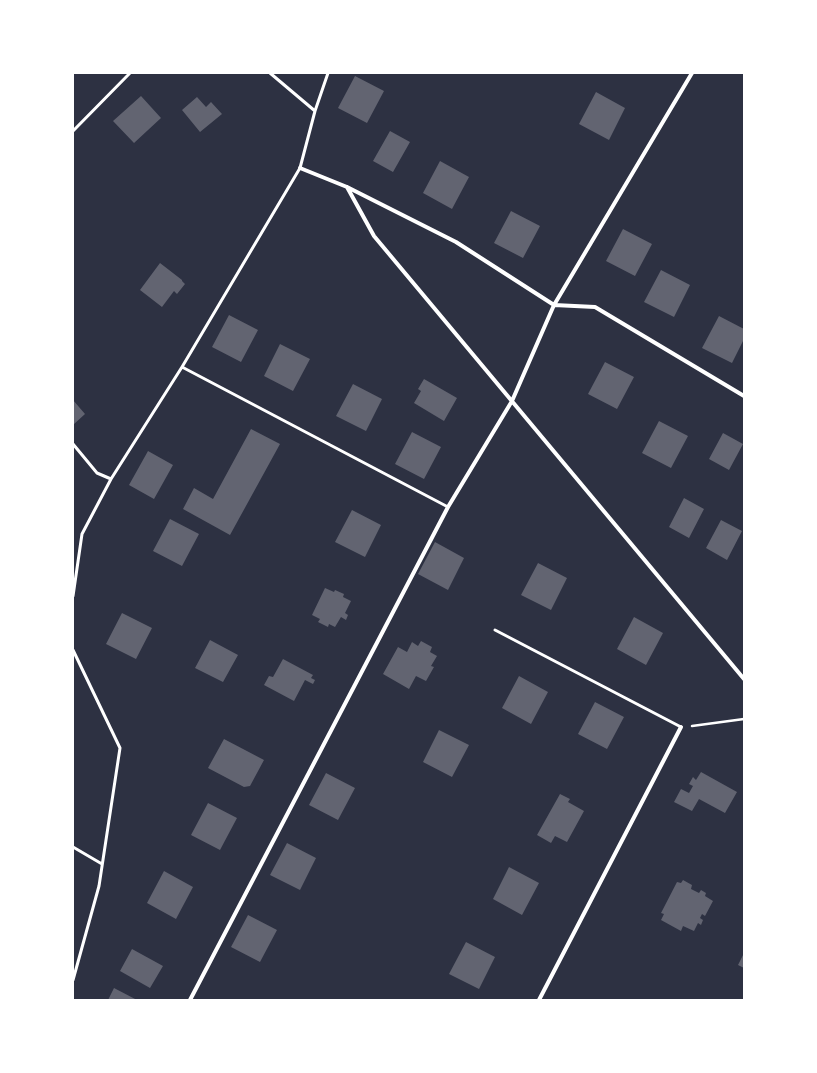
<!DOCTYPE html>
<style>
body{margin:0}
#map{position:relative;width:817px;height:1073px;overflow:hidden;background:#2d3142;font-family:"DejaVu Sans",sans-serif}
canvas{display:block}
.frame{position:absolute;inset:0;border:74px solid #fff;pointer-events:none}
</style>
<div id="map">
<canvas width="817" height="1073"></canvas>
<div class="frame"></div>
</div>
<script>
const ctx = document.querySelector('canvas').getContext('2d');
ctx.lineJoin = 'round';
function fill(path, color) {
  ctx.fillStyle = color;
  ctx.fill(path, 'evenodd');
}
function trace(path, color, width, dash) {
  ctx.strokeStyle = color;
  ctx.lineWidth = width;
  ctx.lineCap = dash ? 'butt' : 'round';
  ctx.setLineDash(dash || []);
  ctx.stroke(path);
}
fill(new Path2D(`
 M355,76L384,91L367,123L338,108Z
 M596,92L625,108L609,140L579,124Z
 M141,96L161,118L134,143L113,121Z
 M197,97L206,107L211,102L222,114L200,132L182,110Z
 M390,131L410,142L393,172L373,161Z
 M440,161L469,177L452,209L423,193Z
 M511,211L540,226L523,258L494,243Z
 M623,229L652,244L635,276L606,261Z
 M160,263L182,280V281L185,284L177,294L174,291L162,307L140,290Z
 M661,270L690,285L674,317L644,302Z
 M229,315L258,330L241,362L212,347Z
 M719,316L744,329V339L732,363L702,348Z
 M280,344L310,359L293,391L264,376Z
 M605,362L634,377L617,409L588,394Z
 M424,379L457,398L444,421L414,403L421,391L418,389Z
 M353,384L382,399L366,431L336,416Z
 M73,400L85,414L73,425Z
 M659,421L688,436L671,468L642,453Z
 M251,429L280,444L230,535L183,509L194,488L213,499Z
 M412,432L441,447L424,479L395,464Z
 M723,433L743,444L729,470L709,459Z
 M148,451L173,465L154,499L129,485Z
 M684,498L704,509L689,538L669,527Z
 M352,510L381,525L365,557L335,542Z
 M170,519L199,534L182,566L153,551Z
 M721,520L742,531L727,560L706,548Z
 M435,542L464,558L448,590L418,574Z
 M538,563L567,578L551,610L521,595Z
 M325,588L334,592L335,590L344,594L343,597L351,601L345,613L348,615L346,620L341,617L335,627L329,624L328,627L318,622L320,619L312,615Z
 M122,613L152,628L136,659L106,644Z
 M634,617L663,633L646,665L617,649Z
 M210,640L238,655L223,682L195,668Z
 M421,641L432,647L430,652L437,656L431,666L434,667L426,681L416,676L409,689L383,674L398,647L407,652L412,642L418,646Z
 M283,659L313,675L311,678L315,680L313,684L305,680L294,701L264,685L269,676L273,677Z
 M519,676L548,692L531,724L502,708Z
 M595,702L624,717L607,749L578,734Z
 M439,730L469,745L452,777L423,762Z
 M224,739L264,760L250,786L244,787L208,768Z
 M701,772L737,792L725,813L699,799L692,811L674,802L681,789L689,793L693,786L689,784L693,777L696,780Z
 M326,773L355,788L338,820L309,805Z
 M560,794L570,799L568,802L584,811L567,842L555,836L551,843L537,835Z
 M208,803L237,818L220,850L191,835Z
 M287,843L316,858L300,890L270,875Z
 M509,867L539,883L522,915L493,899Z
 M164,871L193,887L176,919L147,903Z
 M683,880L692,885L691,889L699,893L701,890L706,893L705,896L713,901L705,916L702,914L700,918L703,920L701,925L698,923L694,931L683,926L681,931L661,920L664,914L661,913L677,882L681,883Z
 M248,915L277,930L260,962L231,947Z
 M466,942L495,957L479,989L449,974Z
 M132,949L163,966L150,988L120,971Z
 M744,953V968L738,965Z
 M114,988L137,1000H108Z`), '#626471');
trace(new Path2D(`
 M692,726L744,719`), '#fff', 2.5);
trace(new Path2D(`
 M270,73L315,111
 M73,131L130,73
 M182,367L448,507
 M73,444L97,473L111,479
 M73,596L82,534L111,479L182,367L300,168L315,111L328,73
 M495,630L681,727
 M73,650L120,748L99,886L73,980
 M73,847L102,864`), '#fff', 3);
trace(new Path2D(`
 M300,168L347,187L456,242L554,305L595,307L744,396
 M347,187L374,236L744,679
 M190,1000L448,507L512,401L554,305L692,73
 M539,1000L681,727`), '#fff', 4);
</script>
